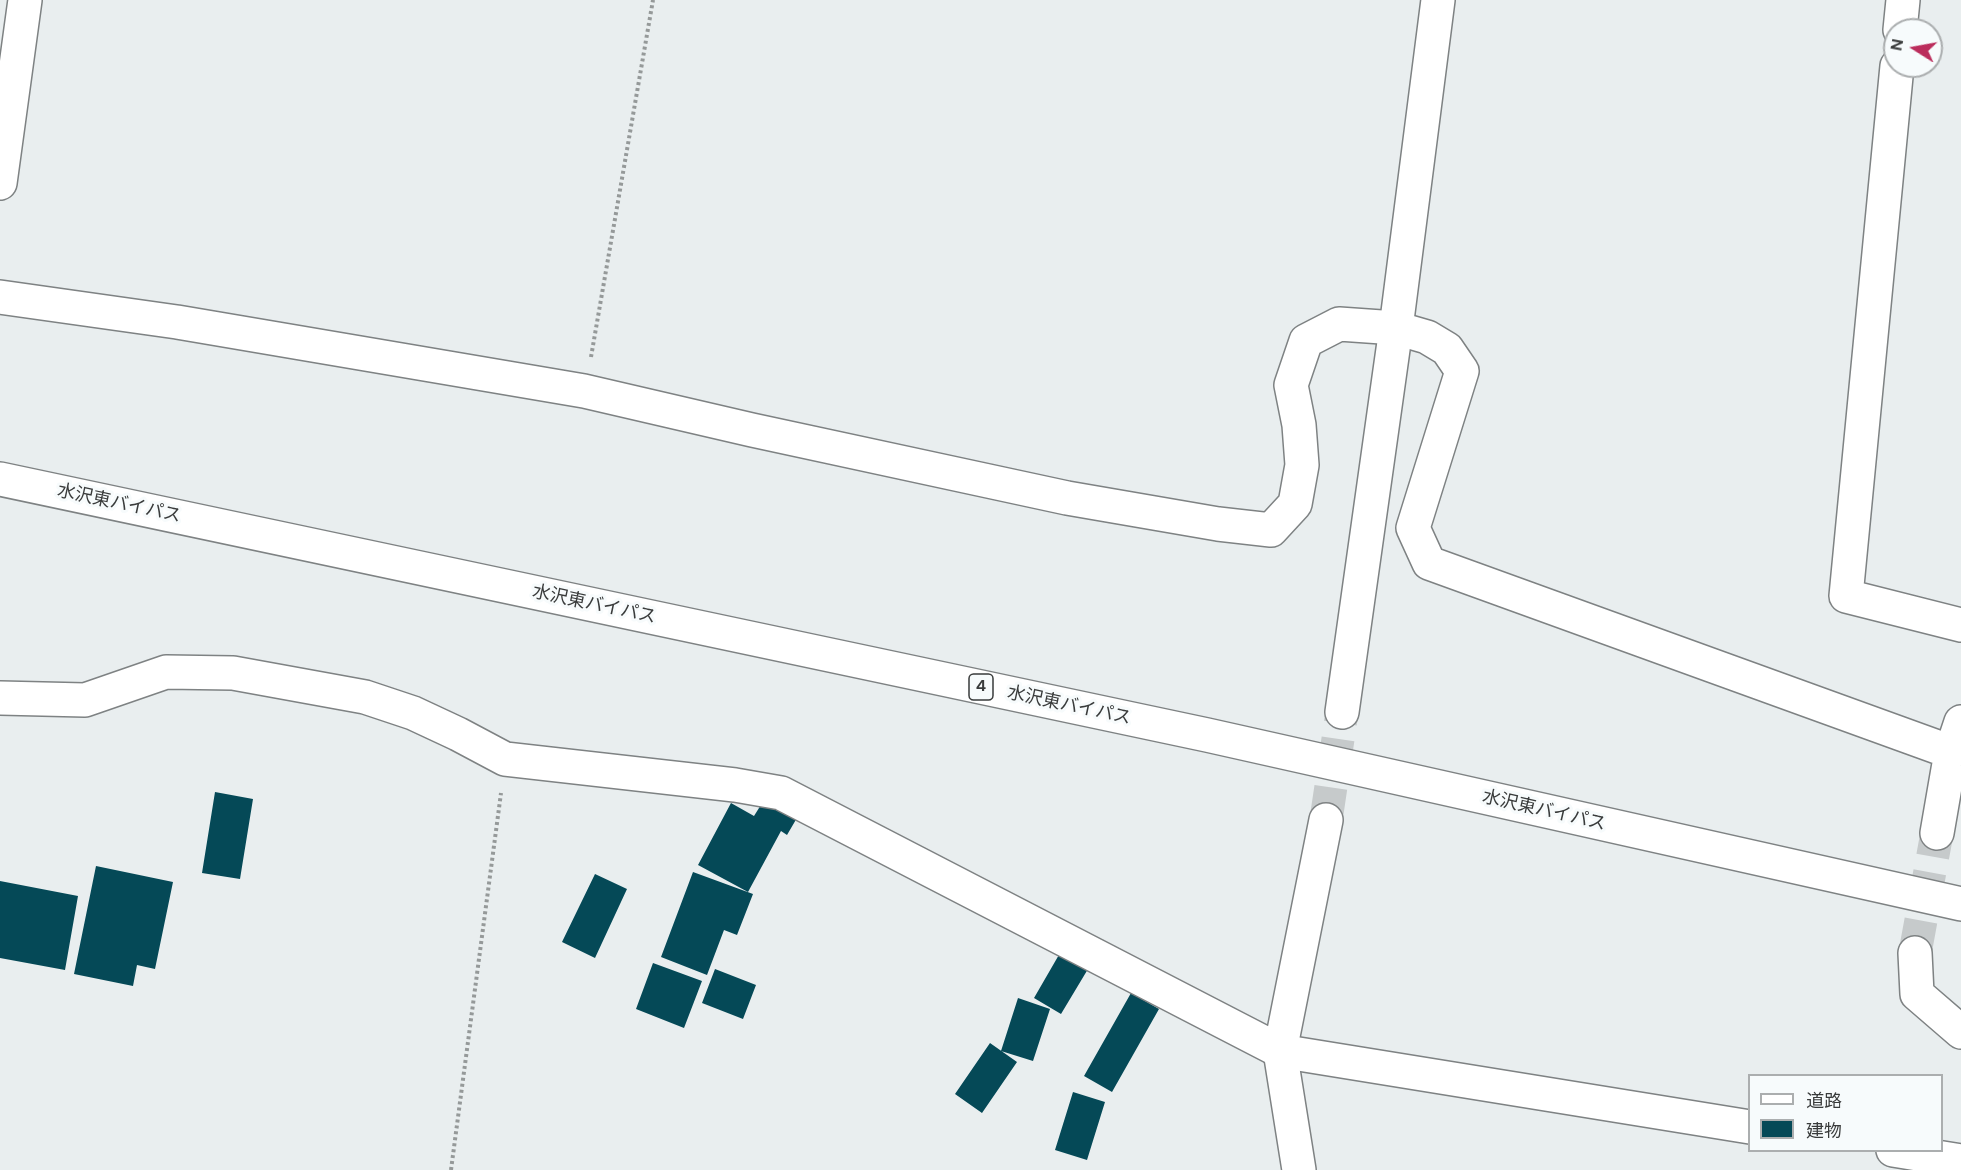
<!DOCTYPE html>
<meta charset="utf-8">
<style>
body{margin:0}
#map{position:relative;width:1961px;height:1170px;overflow:hidden;background:#e9eeef;font-family:"DM Sans","Noto Sans JP",sans-serif}
canvas{display:block}
.legend{position:absolute;left:1748px;top:1074px;width:195px;height:78px;box-sizing:border-box;background:#f7fbfc;border:2px solid #abaeaf;margin:0;padding:8px 10px;list-style:none;font-size:18px;color:#393b3b}
.legend li{display:flex;align-items:center;gap:12px;height:30px}
.legend b{width:30px;border:2px solid #abaeaf}
.north{position:absolute;left:1883px;top:18px;width:60px;height:60px;box-sizing:border-box;background:#f7fbfc;border:2px solid #abaeaf;border-radius:50%;rotate:281deg;font-size:16px;font-weight:700;line-height:24px;text-align:center;color:#393b3b}
.north::after{content:'';display:block;margin:auto;width:21px;height:27px;background:#bb2d5c;clip-path:polygon(50% 0,100% 100%,50% 72%,0 100%)}
</style>
<div id="map">
<canvas width="1961" height="1170"></canvas>
<ul class="legend">
<li><b style="height:8px;background:#fff"></b>道路</li>
<li><b style="height:16px;background:#054957"></b>建物</li>
</ul>
<div class="north">N</div>
</div>
<script>
const ctx = document.querySelector('canvas').getContext('2d');
ctx.lineJoin = 'round';
function fill(path, color) {
  ctx.fillStyle = color;
  ctx.fill(path, 'evenodd');
}
function trace(path, color, width, dash) {
  ctx.strokeStyle = color;
  ctx.lineWidth = width;
  ctx.lineCap = dash ? 'butt' : 'round';
  ctx.setLineDash(dash || []);
  ctx.stroke(path);
}
function label(font, color, halo, rows, align = 'center') {
  ctx.font = font + ' "DM Sans","Noto Sans JP",sans-serif';
  ctx.lineWidth = 6;
  ctx.setLineDash([]);
  ctx.textBaseline = 'middle';
  ctx.strokeStyle = halo;
  ctx.fillStyle = color;
  for (const [text, x, y, turn = 0] of rows) {
    ctx.save();
    ctx.translate(x, y);
    ctx.rotate((+turn || 0) * Math.PI / 180);
    ctx.textAlign = isNaN(turn) ? turn : align;
    if (halo) ctx.strokeText(text, 0, 0);
    ctx.fillText(text, 0, 0);
    ctx.restore();
  }
}
fill(new Path2D(`
 M215,792L253,799L240,879L202,873Z
 M769,792L801,811L787,835L781,831L748,892L698,865L731,803L754,816Z
 M96,866L173,882L155,969L137,965L133,986L74,974Z
 M693,872L753,894L737,935L724,930L707,975L661,957Z
 M595,874L627,889L595,958L562,942Z
 M0,881L78,896L65,970L0,958Z
 M1060,953L1088,969L1061,1014L1034,998Z
 M653,963L702,981L684,1028L636,1009Z
 M715,969L756,985L743,1019L702,1003Z
 M1131,993L1159,1009L1112,1092L1084,1076Z
 M1018,998L1050,1009L1033,1061L1001,1051Z
 M990,1043L1017,1062L982,1113L955,1094Z
 M1073,1092L1105,1102L1087,1160L1055,1150Z`), '#054957');
trace(new Path2D(`
 M1915,953L1937,833`), '#c6cacb', 33, [33, 16]);
trace(new Path2D(`
 M1326,820L1342,712`), '#c6cacb', 33, [33, 16]);
const street = new Path2D(`
 M1900,30L1903,0
 M1897,66L1846,596L1961,625
 M0,297L177,322L584,391L752,430L1067,498L1218,524L1271,530L1295,504L1302,465L1299,425L1291,385L1306,341L1339,324L1396,328L1427,337L1447,349L1462,371L1413,528L1429,563L1951,752
 M0,698L85,700L166,672L233,673L365,697L413,713L458,734L505,759L735,785L781,793L1280,1051L1750,1127
 M1937,833L1951,752L1961,722
 M1915,953L1917,994L1961,1032
 M1893,1150L1961,1161`);
const secondary = new Path2D(`
 M0,183L25,0
 M1342,712L1396,328L1438,0
 M1299,1170L1280,1051L1326,820`);
const highway = new Path2D(`
 M0,479L1207,735L1961,904`);
trace(street, '#7e8283', 36);
trace(secondary, '#7e8283', 36);
trace(highway, '#7e8283', 36);
trace(new Path2D(`
 M591,357L653,0
 M451,1170L501,793`), '#959999', 4, [3, 3]);
trace(street, '#fff', 33);
trace(secondary, '#fff', 33);
trace(highway, '#fff', 33);
for (const [x, y, w] of [
 [981,687,24]
]) {
  const box = new Path2D();
  box.roundRect(x - w / 2, y - 13, w, 26, 4.5);
  ctx.fillStyle = '#f7fbfc';
  ctx.fill(box);
  trace(box, '#393b3b', 1.5);
}
label('bold 16px', '#393b3b', null, [
 ["4",981,687]
]);
label('18px', '#393b3b', '#f7fbfc', [
 ["水沢東バイパス",119,504,12],
 ["水沢東バイパス",594,605,12],
 ["水沢東バイパス",1069,706,12],
 ["水沢東バイパス",1544,811,13]
]);
</script>
